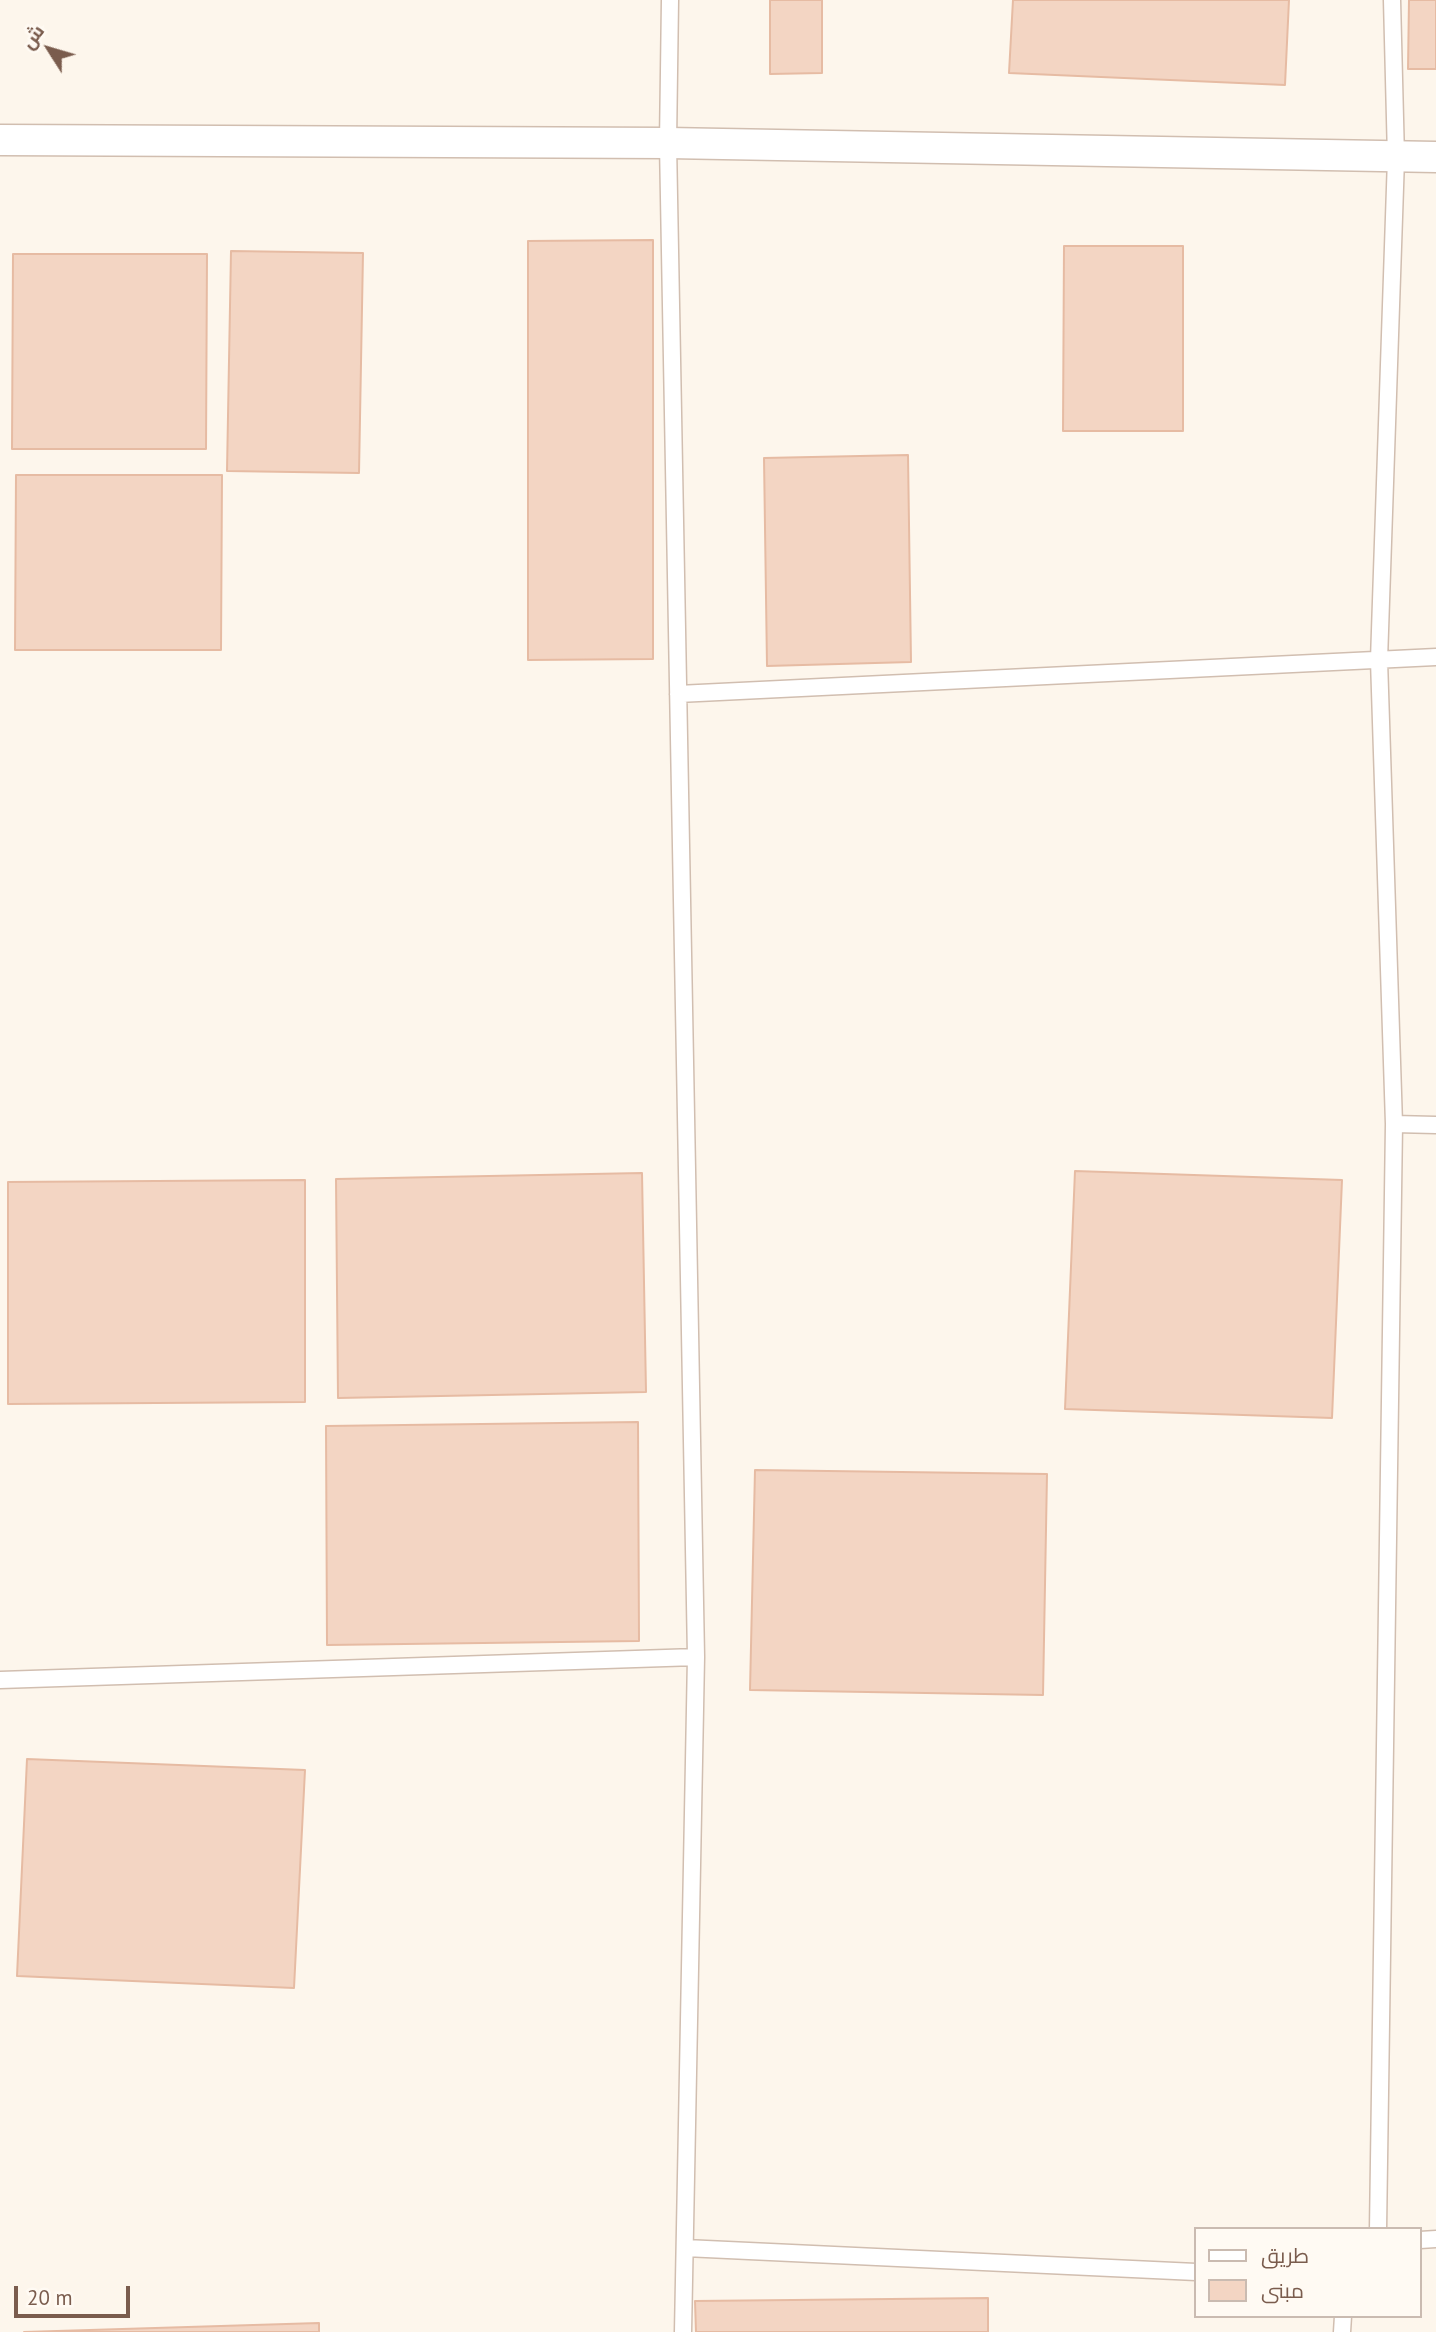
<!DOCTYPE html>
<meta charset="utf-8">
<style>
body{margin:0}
#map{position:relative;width:1436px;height:2332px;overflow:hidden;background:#fdf6ec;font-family:"PT Sans",Cairo,sans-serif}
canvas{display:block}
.legend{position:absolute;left:1194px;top:2227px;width:228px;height:91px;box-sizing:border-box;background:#fffaf3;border:2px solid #cabbb1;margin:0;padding:9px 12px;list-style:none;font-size:21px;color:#7a5c4d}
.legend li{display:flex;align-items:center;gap:14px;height:35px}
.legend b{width:35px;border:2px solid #cabbb1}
.north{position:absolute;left:14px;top:14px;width:70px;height:70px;-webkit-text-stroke:5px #fffaf3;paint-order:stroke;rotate:307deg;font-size:19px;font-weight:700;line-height:28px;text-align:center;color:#7a5c4d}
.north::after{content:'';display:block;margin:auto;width:24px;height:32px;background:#7a5c4d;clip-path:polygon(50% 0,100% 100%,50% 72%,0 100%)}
.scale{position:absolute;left:14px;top:2286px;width:116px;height:32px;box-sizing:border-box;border:4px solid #7a5c4d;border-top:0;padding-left:9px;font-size:21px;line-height:24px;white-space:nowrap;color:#7a5c4d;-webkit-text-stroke:5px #fffaf3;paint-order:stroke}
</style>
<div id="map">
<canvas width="1436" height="2332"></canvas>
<ul class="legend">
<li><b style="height:9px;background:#fff"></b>طريق</li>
<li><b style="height:19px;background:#f3d5c3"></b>مبنى</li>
</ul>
<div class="north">ش</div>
<div class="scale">20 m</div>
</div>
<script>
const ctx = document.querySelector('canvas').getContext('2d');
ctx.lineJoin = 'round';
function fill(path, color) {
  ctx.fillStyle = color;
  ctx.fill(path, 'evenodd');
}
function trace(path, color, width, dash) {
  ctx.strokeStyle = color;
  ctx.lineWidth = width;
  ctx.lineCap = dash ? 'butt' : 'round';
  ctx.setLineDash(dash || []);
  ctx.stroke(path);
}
const building = new Path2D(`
 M770,0H822V73L770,74Z
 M1013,0H1289L1285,85L1009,73Z
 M1409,0H1436V69H1408Z
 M653,240V659L528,660V241Z
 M1064,246H1183V431H1063Z
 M231,251L363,253L359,473L227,471Z
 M13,254H207L206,449H12Z
 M908,455L911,662L767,666L764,458Z
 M16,475H222L221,650H15Z
 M1075,1171L1342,1180L1332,1418L1065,1409Z
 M642,1173L646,1392L338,1398L336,1179Z
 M305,1180V1402L8,1404V1182Z
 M638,1422L639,1641L327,1645L326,1426Z
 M755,1470L1047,1474L1043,1695L750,1690Z
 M27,1759L305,1770L294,1988L17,1976Z
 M988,2298V2332H696L695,2301Z
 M319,2323V2332H24Z`);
fill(building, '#f3d5c3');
trace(building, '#e6bba3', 2);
const lane = new Path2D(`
 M670,0L668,143L696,1657L683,2332
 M678,694L1436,657
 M1394,1124L1436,1125
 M0,1680L696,1657
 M1378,2229L1394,1124L1379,660L1396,158L1392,0
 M1420,2240L1436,2239
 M685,2248L1196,2272
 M1342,2332L1343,2316`);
const street = new Path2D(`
 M0,140L668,143L1436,157`);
trace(lane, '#d1beb0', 19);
trace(street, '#d1beb0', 33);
trace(lane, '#fff', 16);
trace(street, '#fff', 30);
</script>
